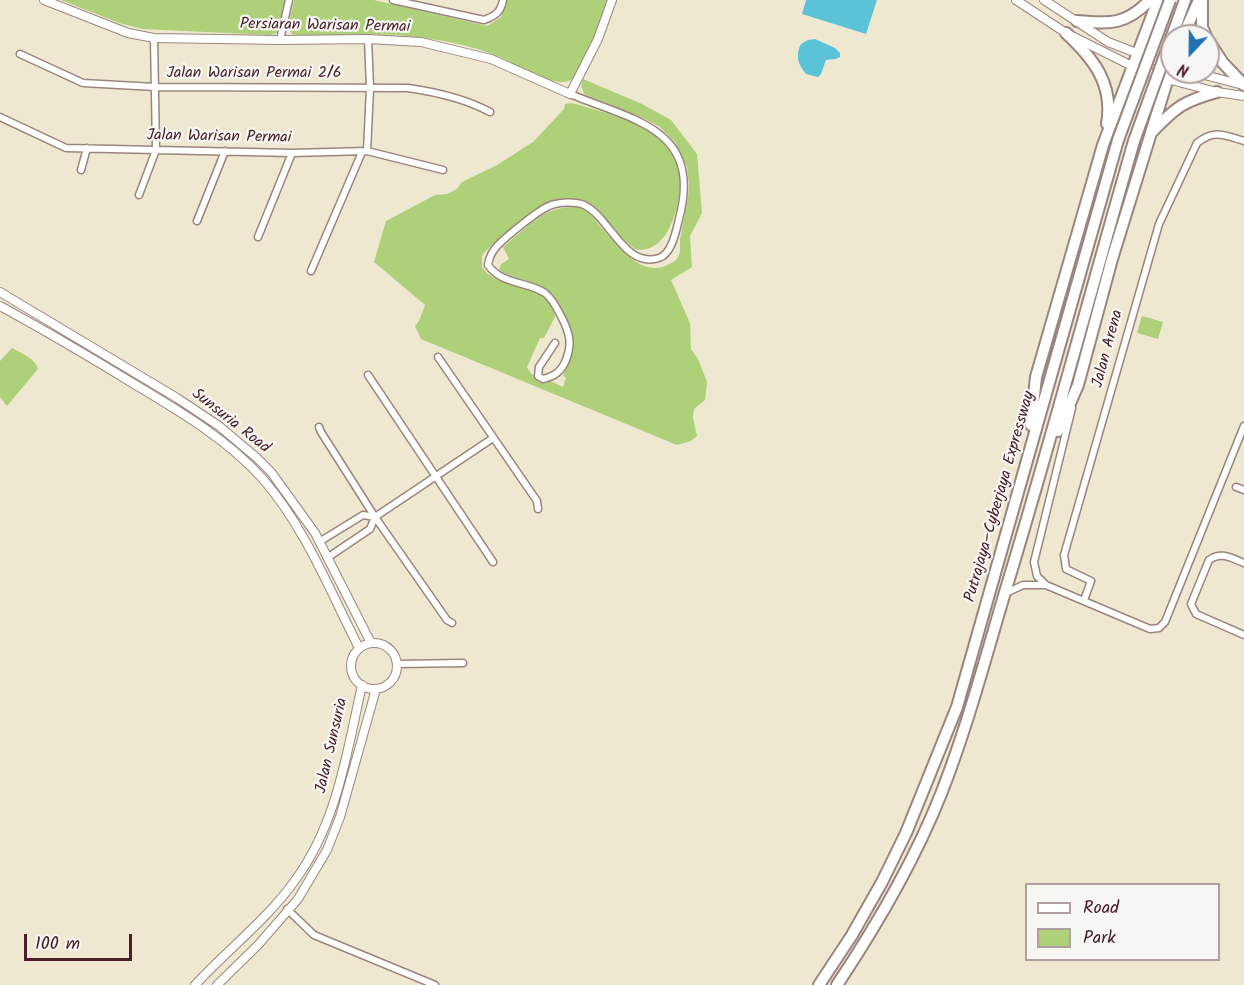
<!DOCTYPE html>
<meta charset="utf-8">
<style>
body{margin:0}
#map{position:relative;width:1244px;height:985px;overflow:hidden;background:#efe8d1;font-family:Kalam,sans-serif}
canvas{display:block}
.legend{position:absolute;left:1025px;top:883px;width:195px;height:78px;box-sizing:border-box;background:#f6f6f2;border:2px solid #b1a0a2;margin:0;padding:8px 10px;list-style:none;font-size:18px;color:#4a1f2b}
.legend li{display:flex;align-items:center;gap:12px;height:30px}
.legend b{width:30px;border:2px solid #b1a0a2}
.north{position:absolute;left:1160px;top:24px;width:60px;height:60px;box-sizing:border-box;background:#f6f6f2;border:2px solid #b1a0a2;border-radius:50%;rotate:202deg;font-size:16px;font-weight:700;line-height:24px;text-align:center;color:#4a1f2b}
.north::after{content:'';display:block;margin:auto;width:21px;height:27px;background:#1f6fb2;clip-path:polygon(50% 0,100% 100%,50% 72%,0 100%)}
.scale{position:absolute;left:24px;top:934px;width:108px;height:27px;box-sizing:border-box;border:3px solid #4a1f2b;border-top:0;padding-left:8px;font-size:18px;line-height:21px;white-space:nowrap;color:#4a1f2b;-webkit-text-stroke:4px #f6f6f2;paint-order:stroke}
</style>
<div id="map">
<canvas width="1244" height="985"></canvas>
<ul class="legend">
<li><b style="height:8px;background:#fff"></b>Road</li>
<li><b style="height:16px;background:#add079"></b>Park</li>
</ul>
<div class="north">N</div>
<div class="scale">100 m</div>
</div>
<script>
const ctx = document.querySelector('canvas').getContext('2d');
ctx.lineJoin = 'round';
function fill(path, color) {
  ctx.fillStyle = color;
  ctx.fill(path, 'evenodd');
}
function trace(path, color, width, dash) {
  ctx.strokeStyle = color;
  ctx.lineWidth = width;
  ctx.lineCap = dash ? 'butt' : 'round';
  ctx.setLineDash(dash || []);
  ctx.stroke(path);
}
function label(font, color, halo, rows, align = 'center') {
  ctx.font = font + ' Kalam,sans-serif';
  ctx.lineWidth = 4.5;
  ctx.setLineDash([]);
  ctx.textBaseline = 'middle';
  ctx.strokeStyle = halo;
  ctx.fillStyle = color;
  for (const [text, x, y, turn = 0] of rows) {
    ctx.save();
    ctx.translate(x, y);
    ctx.rotate((+turn || 0) * Math.PI / 180);
    ctx.textAlign = isNaN(turn) ? turn : align;
    if (halo) ctx.strokeText(text, 0, 0);
    ctx.fillText(text, 0, 0);
    ctx.restore();
  }
}
fill(new Path2D(`
 M61,0H286L279,30L276,33L269,35L142,29L119,23Z
 M294,0H374L487,26L501,17L505,0H610C603,16 583,75 569,81C550,88 511,60 492,54C451,39 404,34 361,34C338,34 314,38 292,34L288,28Z
 M583,79L642,104L671,120L697,154L702,213L690,236L692,267L671,280L690,323L691,349L698,359L707,382L705,400L694,409L693,418L697,436L691,441L677,445L421,339L415,326L419,321L425,305L374,262L386,221L435,195L447,194L457,189L462,182L497,165L533,142L564,109L565,104L571,103C598,110 645,122 663,143C670,151 677,161 679,171C684,196 670,257 635,249C617,238 609,218 592,206C581,199 569,197 556,200C539,205 492,241 482,256V267C497,292 555,283 555,317L544,338H540L527,367C531,376 538,379 547,383L548,380L563,387L566,378L563,376C567,366 572,356 573,345C575,332 558,297 547,290C532,280 514,279 499,270L501,264L509,259L503,247C518,235 534,218 551,211C560,208 574,205 583,209C589,212 595,220 599,225C620,248 645,285 677,259L680,252V239L688,198L689,184L687,167L675,142L660,127L645,119L585,95L581,86Z
 M1142,316L1163,322L1158,339L1137,333Z
 M12,348C21,353 36,359 38,369L7,406L0,397V361Z`), '#add079');
fill(new Path2D(`
 M806,0H877L866,34L802,14Z
 M815,39L835,48L840,53V57L836,59L826,60L821,74L818,77L806,74C798,65 795,55 801,44L808,40Z`), '#5bc3d7');
const minor = new Path2D(`
 M393,0L484,20C495,16 501,12 503,0
 M280,40L289,0
 M20,54L83,83L155,87L408,88C436,92 464,98 490,112
 M0,117L66,148L292,153L367,151L443,170
 M367,151L370,88L368,39
 M81,170L87,148
 M139,195L156,150L154,38
 M197,221L225,151
 M258,237L292,153
 M311,271L362,152
 M555,343L539,367L538,376L543,379C555,376 561,372 566,360C572,344 570,335 563,320C558,311 554,300 545,293C527,281 502,285 488,265C489,258 492,251 498,245C507,236 537,211 549,206C558,202 575,201 584,205C610,217 624,269 659,258C672,254 676,231 679,219C703,129 635,121 570,94
 M438,357L537,501L538,509
 M368,375L493,562
 M319,427L321,432L375,517L447,620L452,623
 M1236,487L1244,490
 M319,542L363,515L375,517
 M327,558L370,529L375,517L493,438
 M1244,563C1231,558 1221,551 1209,560L1191,604L1196,614L1244,635
 M1045,584L1037,576L1034,562L1072,408
 M1006,593L1023,585H1046L1150,629L1159,628L1165,622L1244,426
 M1084,600L1091,581L1066,569L1064,555L1159,224L1197,143C1214,129 1224,135 1244,141
 M397,664L463,663
 M287,909L314,935L435,985`);
const tertiary = new Path2D(`
 M44,0L128,33L154,38L280,40L368,39L421,42L491,59L570,94L598,39L612,0
 M1016,0L1066,33L1132,66L1167,79L1217,92L1244,96
 M1044,0L1108,42L1165,64
 M1193,72L1243,85
 M0,292L177,398L219,426L257,458L271,472L315,533L371,643
 M0,306C46,331 90,357 134,384C179,411 227,439 262,478C305,527 330,591 359,648
 M351 666a23 23 0 1 1 46 0a23 23 0 1 1-46 0Z
 M195,985C228,949 268,919 296,879C337,823 347,752 362,685
 M217,985L258,945L298,899L327,850L340,817L376,689`);
const trunk = new Path2D(`
 M1202,0V27L1206,36
 M1077,21C1110,24 1126,25 1150,0
 M1066,33C1093,58 1114,84 1107,124
 M1172,36L1185,0
 M1183,36L1199,0
 M1208,40L1223,63L1244,85
 M1153,131C1176,107 1184,101 1217,92
 M1031,425L1036,377L1103,145L1158,0
 M1058,431L1078,385L1112,259L1172,65
 M819,985L852,935L882,882L906,833L957,707L1118,140
 M837,985C875,928 916,857 941,794C970,720 989,644 1012,569C1055,426 1093,283 1134,141`);
trace(minor, '#9c847e', 9);
trace(tertiary, '#9c847e', 10);
trace(trunk, '#9c847e', 14);
trace(minor, '#fff', 6);
trace(tertiary, '#fff', 8);
trace(trunk, '#fff', 10);
const trunkBridge = new Path2D(`
 M1118,140L1170,0
 M1134,141L1172,36`);
trace(trunkBridge, '#9c847e', 14, []);
trace(trunkBridge, '#fff', 10);
label('16px', '#4a1f2b', '#f6f6f2', [
 ["Persiaran Warisan Permai",325,27,1],
 ["Jalan Warisan Permai 2/6",254,74],
 ["Jalan Warisan Permai",219,138,1],
 ["Jalan Arena",1109,349,-75],
 ["Sunsuria Road",230,422,38],
 ["Putrajaya–Cyberjaya Expressway",1001,497,-74],
 ["Jalan Sunsuria",333,746,-77]
]);
</script>
